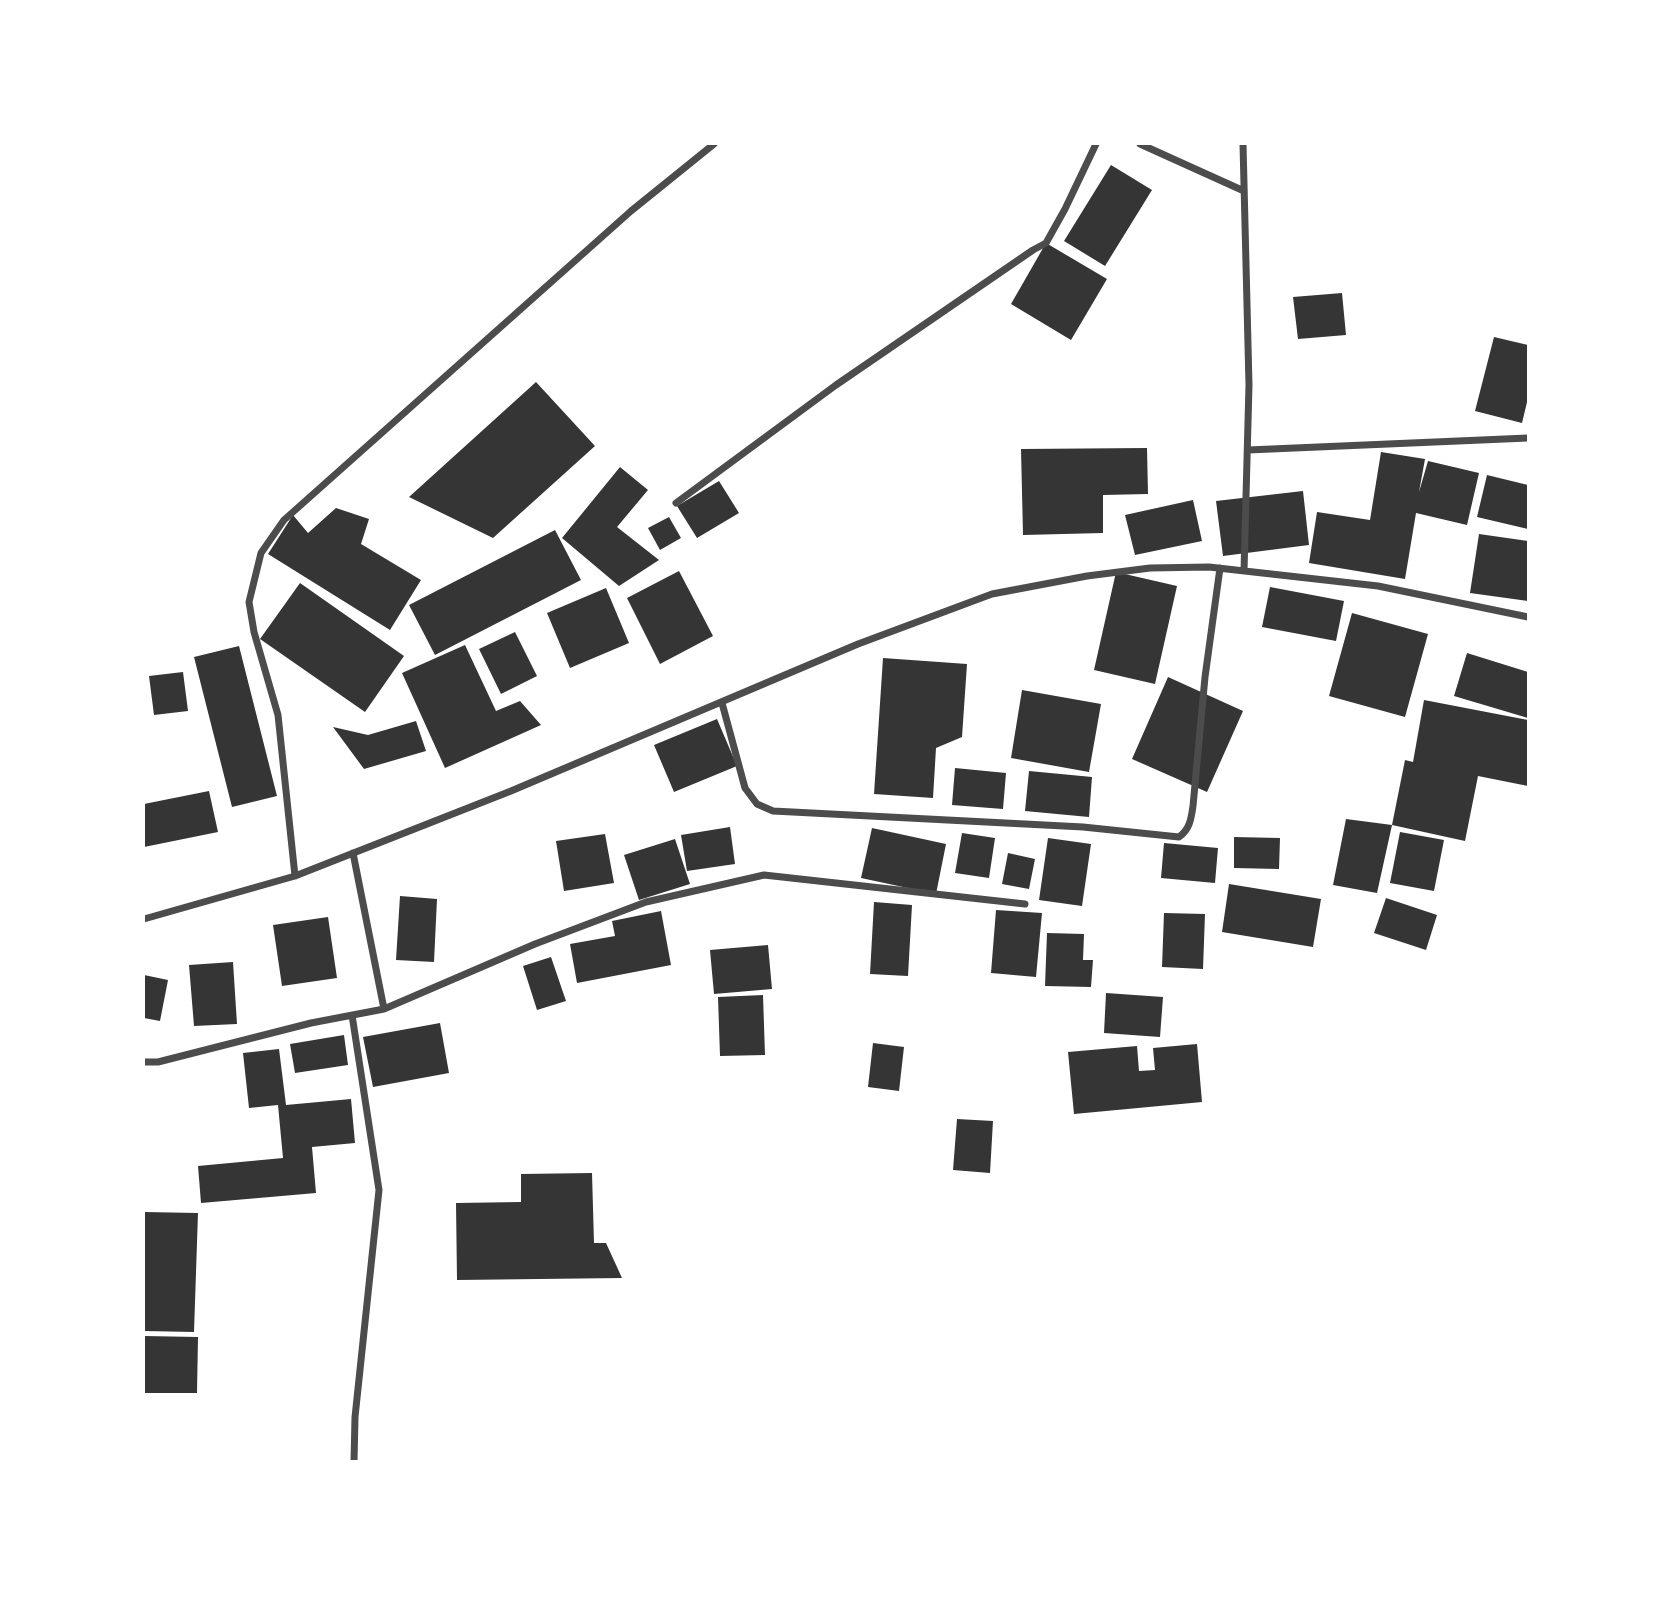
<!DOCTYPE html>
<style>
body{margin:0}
#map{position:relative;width:1672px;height:1605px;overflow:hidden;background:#fff;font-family:Inter,sans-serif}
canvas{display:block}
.frame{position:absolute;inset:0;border:145px solid #fff;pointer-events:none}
</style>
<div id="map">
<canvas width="1672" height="1605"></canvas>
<div class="frame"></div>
</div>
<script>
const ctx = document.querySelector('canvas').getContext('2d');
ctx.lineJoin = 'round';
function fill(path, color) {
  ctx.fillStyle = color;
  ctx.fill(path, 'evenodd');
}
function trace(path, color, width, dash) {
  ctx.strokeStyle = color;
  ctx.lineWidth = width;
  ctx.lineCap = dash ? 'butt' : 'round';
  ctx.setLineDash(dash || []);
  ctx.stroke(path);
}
fill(new Path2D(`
 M1111,165L1152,190L1105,266L1064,241Z
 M1046,243L1107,279L1071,340L1011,304Z
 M1342,293L1346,335L1298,339L1293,297Z
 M1494,337L1528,345V398L1522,423L1475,411Z
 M536,382L595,446L493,538L409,497Z
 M1147,448L1148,494L1103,495V533L1023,535L1021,449Z
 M1381,452L1425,459L1419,492L1428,461L1479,473L1467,525L1416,513L1405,579L1309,563L1317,512L1370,520Z
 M620,467L648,490L617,527L659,560L619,586L562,538Z
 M1487,475L1528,485V529L1477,517Z
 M719,481L739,513L697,538L677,506Z
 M1303,491L1309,545L1223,556L1216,501Z
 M1193,500L1202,541L1135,555L1125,515Z
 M336,508L369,519L361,544L421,580L390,630L268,554L293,515L308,533Z
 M669,517L681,538L660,550L648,528Z
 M555,530L581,580L435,655L409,605Z
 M1479,534L1528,541V601L1470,593Z
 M679,571L713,636L660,664L627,598Z
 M1116,572L1177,586L1155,684L1094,670Z
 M300,583L404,656L365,712L260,639Z
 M1270,587L1344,601L1336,641L1262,627Z
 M606,588L629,643L570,668L547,613Z
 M1352,613L1428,634L1405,717L1329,696Z
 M515,632L537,676L501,694L479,649Z
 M465,645L496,711L520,701L541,725L445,768L402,673Z
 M239,646L277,796L232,807L194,657Z
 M1467,653L1528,672V718L1454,696Z
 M883,658L967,664L962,737L936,748L933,798L874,794Z
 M183,672L188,711L154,715L149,676Z
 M1168,677L1243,711L1207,792L1132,759Z
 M1022,690L1101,704L1089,772L1011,758Z
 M1424,700L1528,720V786L1478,776L1465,841L1392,825L1405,760L1413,762Z
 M717,719L737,766L674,792L654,745Z
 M416,721L426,751L364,769L333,727L368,735Z
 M955,768L1006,773L1003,809L952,805Z
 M1029,771L1092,777L1089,817L1025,811Z
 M209,791L218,832L144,847V804Z
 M1346,819L1392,825L1377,893L1333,885Z
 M730,827L735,864L687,871L681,835Z
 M872,828L946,844L936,894L861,878Z
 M1400,832L1444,840L1434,891L1390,883Z
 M962,833L995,838L989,878L955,873Z
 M605,834L614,883L564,891L556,841Z
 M1234,837L1280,838L1279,869L1234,868Z
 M1048,838L1091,844L1082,906L1039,900Z
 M675,839L690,884L639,900L624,855Z
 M1164,843L1218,848L1215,883L1161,878Z
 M1008,853L1035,859L1029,889L1002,884Z
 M1229,884L1321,899L1313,947L1222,932Z
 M400,896L437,899L434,962L396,960Z
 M1386,898L1437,915L1426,950L1374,933Z
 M874,902L912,905L908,976L870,974Z
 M996,910L1042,913L1036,977L991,973Z
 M661,911L671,965L577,983L570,944L615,936L612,921Z
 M1164,913L1205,914L1203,969L1162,967Z
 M328,917L337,978L282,986L273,925Z
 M1047,933L1084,934L1083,960H1093L1091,987L1045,986Z
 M768,945L772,989L714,994L710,950Z
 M551,957L566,1001L537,1010L523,966Z
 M233,962L237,1024L194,1026L189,965Z
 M144,975L168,980L160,1021L144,1018Z
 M1106,993L1163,997L1160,1037L1104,1033Z
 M763,995L765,1055L720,1056L718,997Z
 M440,1023L449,1073L373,1087L363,1037Z
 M344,1035L348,1065L295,1073L290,1044Z
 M873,1043L904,1047L899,1091L868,1087Z
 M1197,1044L1202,1102L1074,1114L1068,1052L1137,1046L1139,1071L1155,1070L1153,1048Z
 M279,1049L286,1105L351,1099L355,1143L312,1147L316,1193L201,1203L198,1166L283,1158L278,1105L249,1108L243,1053Z
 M957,1119L993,1121L990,1173L953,1170Z
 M592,1173L594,1243H606L622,1278L457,1280L456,1203L521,1202V1174Z
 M144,1212L198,1213L194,1332L144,1331Z
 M144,1336L198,1337L197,1393H144Z`), '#353535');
trace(new Path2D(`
 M1140,144L1244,191
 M1243,144L1249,385L1244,571
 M1248,450L1528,438
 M676,503L836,385L1033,250L1046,243L1065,209L1096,144
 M722,703L745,788L757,804L773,811L1083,827L1179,837C1190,829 1191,819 1193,806L1205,677L1220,568
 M295,876L278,715L254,632L249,602L261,553L284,520L631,211L714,144
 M144,919L295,876L511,791L858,644L992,594L1087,576L1150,568L1209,567L1378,586L1528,617
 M384,1009L535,944L646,902L764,875L1025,904
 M352,1015L379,1190L355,1417L354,1462
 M144,1062H158L311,1023L384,1009L353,853`), '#4c4c4c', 7);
</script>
